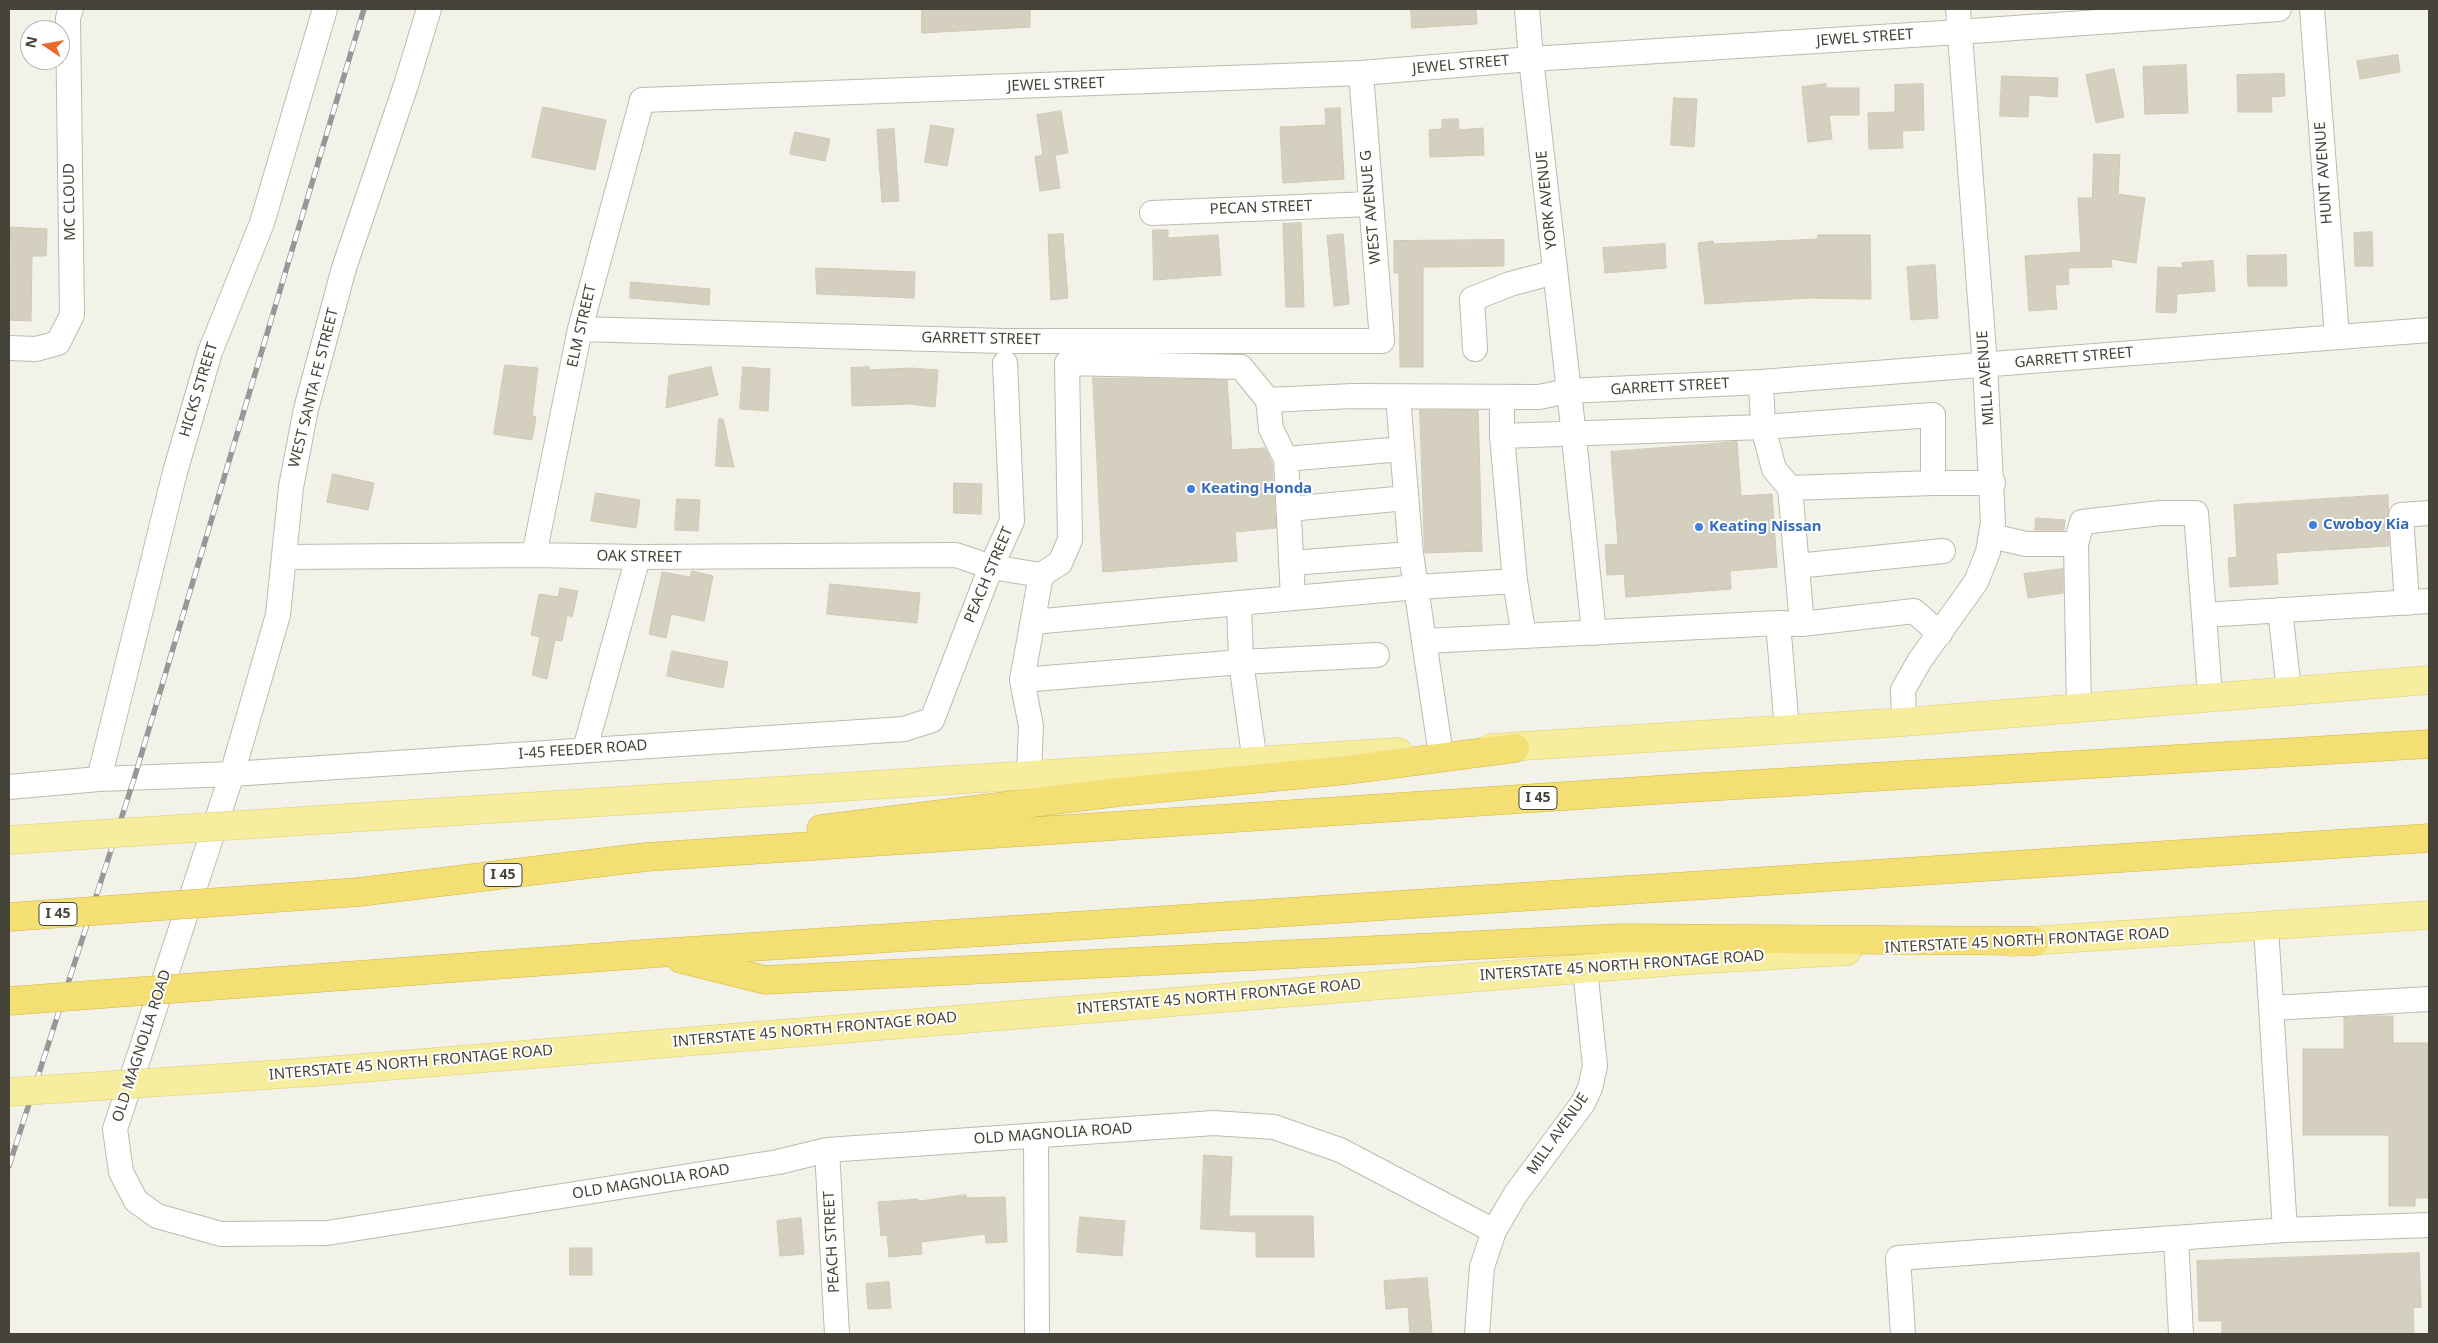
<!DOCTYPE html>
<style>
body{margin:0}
#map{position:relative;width:2438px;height:1343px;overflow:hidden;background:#f3f2e9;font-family:"Noto Sans",sans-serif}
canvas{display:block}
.frame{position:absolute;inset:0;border:10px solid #464338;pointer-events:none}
.north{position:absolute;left:20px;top:20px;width:50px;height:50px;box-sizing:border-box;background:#fff;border:1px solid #b5b4af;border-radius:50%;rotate:282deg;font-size:14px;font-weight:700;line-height:20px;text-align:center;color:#464338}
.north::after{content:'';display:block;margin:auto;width:18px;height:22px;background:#ea6828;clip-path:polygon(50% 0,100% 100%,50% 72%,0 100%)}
</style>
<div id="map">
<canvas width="2438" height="1343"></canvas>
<div class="frame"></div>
<div class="north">N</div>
</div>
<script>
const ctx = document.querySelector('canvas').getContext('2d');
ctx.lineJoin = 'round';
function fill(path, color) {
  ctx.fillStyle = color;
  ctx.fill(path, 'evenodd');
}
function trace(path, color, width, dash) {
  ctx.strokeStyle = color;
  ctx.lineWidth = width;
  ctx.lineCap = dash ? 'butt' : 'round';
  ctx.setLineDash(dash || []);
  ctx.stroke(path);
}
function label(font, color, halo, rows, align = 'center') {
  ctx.font = font + ' "Noto Sans",sans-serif';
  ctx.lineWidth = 4;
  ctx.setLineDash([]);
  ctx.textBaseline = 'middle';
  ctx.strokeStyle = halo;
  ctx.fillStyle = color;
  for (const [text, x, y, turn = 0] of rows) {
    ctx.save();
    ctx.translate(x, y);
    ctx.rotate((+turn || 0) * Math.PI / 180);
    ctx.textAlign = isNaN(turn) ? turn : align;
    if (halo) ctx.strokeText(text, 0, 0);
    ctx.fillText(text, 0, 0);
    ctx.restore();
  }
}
const building = new Path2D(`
 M922,9H1030V27L922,33Z
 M1411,9H1476L1477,24L1412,28Z
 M2398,55L2400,72L2360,79L2357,61Z
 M2186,65L2188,113L2145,114L2143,67Z
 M2114,69L2124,117L2096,123L2086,75Z
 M2284,74L2285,96L2271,97L2272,112H2238L2237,75Z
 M2002,76L2058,78L2057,97L2029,95L2028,117L2000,116Z
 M1826,84V88H1859V115H1829L1832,139L1808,142L1802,87Z
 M1923,84L1924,130L1902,131L1903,148L1869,149L1868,113L1895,112V85Z
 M1674,98L1697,99L1694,147L1671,145Z
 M543,107L606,120L595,170L532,157Z
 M1340,108L1344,179L1283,183L1280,127L1326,125L1325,109Z
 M1061,111L1068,153L1055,155L1060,188L1040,191L1035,157L1043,155L1037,115Z
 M1458,119L1459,130L1483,128L1484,155L1430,157L1429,130L1442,129V120Z
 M931,125L954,129L947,166L925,162Z
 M894,129L899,201L882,202L877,130Z
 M795,132L830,139L825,161L790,154Z
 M2094,154L2120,155L2118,194L2145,198L2136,263L2111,259L2112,267L2068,268L2069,284L2055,285L2057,309L2029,311L2025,256L2081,252L2078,198H2092Z
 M1301,223L1304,307H1286L1283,224Z
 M11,227L47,229L46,256H32L31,321L9,320Z
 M1153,230H1168V238L1218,235L1221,275L1154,280Z
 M2372,232L2373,266H2355L2354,233Z
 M1063,234L1068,298L1051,300L1048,235Z
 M1343,234L1349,304L1334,306L1327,236Z
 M1818,235H1870L1871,299L1809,298L1705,304L1698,243L1713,241L1714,244L1818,239Z
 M1504,240V266L1423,267V367H1400L1399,273H1394V241Z
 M1665,244L1666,268L1605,273L1603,248Z
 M2286,255L2287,286H2248L2247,256Z
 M2213,261L2215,291L2177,294L2176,313L2156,312L2158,267L2183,268L2182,263Z
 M1935,265L1938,318L1911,320L1907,267Z
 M816,268L915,272L914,298L817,294Z
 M631,282L710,289L709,305L630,298Z
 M505,365L538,368L532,416L536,417L532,440L494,434Z
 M711,367L718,395L666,408L669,376Z
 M743,367L770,369L768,411L740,409Z
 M869,367V370L911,368L938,370L935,407L910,404L852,406L851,368Z
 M1093,378L1227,380L1232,450L1265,448L1272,463L1276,528L1235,532L1237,561L1103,572Z
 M1420,410H1478L1482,551L1425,553Z
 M719,419H723L734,467L716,466Z
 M1737,442L1741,496L1772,494L1777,567L1730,571L1731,589L1626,597L1624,574L1607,575L1605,545L1618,544L1611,452Z
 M333,474L374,483L368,510L327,502Z
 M954,483L982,484L981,514L954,513Z
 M596,493L640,500L636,528L591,521Z
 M2388,495L2389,546L2276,553L2278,584L2230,587L2228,558L2237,557L2234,505Z
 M677,499L700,500L698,531L675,530Z
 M2036,518L2065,520L2064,530H2035Z
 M2063,569V593L2028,598L2024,574Z
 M692,571L713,576L704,621L671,614L666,638L649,634L662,572L690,577Z
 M830,584L920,593L917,623L827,614Z
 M560,588L578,591L572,617L567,615L562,641L555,640L547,679L532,675L540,637L531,635L539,594L558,597Z
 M672,651L728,662L723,688L667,676Z
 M2374,1016H2393V1043H2429V1198H2415V1206H2389V1135H2303V1049H2344V1018Z
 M1204,1155L1232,1157L1229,1216H1313L1314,1257H1256V1232L1201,1229Z
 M966,1195L967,1198L1005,1197L1007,1242L986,1243L985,1234L921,1242L922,1254L889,1257L887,1235L881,1236L878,1202L918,1199V1201Z
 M1080,1217L1125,1221L1122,1256L1077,1252Z
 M801,1218L804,1254L780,1256L777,1221Z
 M570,1248H592V1275H570Z
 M2419,1253L2421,1307L2413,1308L2414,1334H2222V1321H2199L2197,1261Z
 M1427,1278L1432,1332L1410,1334L1408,1307L1386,1309L1384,1281Z
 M889,1282L891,1308L868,1309L866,1284Z`);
fill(building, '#d4cfbf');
trace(building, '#cec8b3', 1);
const minor = new Path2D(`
 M429,9L406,85L344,268L306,409L291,487L278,615L232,774L115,1129L121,1172L136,1201L157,1216L221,1234L327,1233L778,1162L827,1150L1214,1123L1274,1127L1340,1150L1494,1231L1482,1267L1477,1334
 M1527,9L1531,59L1572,418L1594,633
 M2312,9L2337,337
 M1152,213L1370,204
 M580,329L1003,341H1382L1361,73
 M9,348L36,349L58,343L72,315L68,18L71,9
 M1475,349L1472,299L1510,284L1555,272
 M1761,382L1763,427L1933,415V483
 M1398,397L1411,554L1440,748
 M1502,397V436L1763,427L1774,469L1790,488L1933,483H1993
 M1268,400L1271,429L1286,459L1293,598
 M1286,459L1402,449
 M1790,488L1802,624
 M1289,509L1406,498
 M1991,536L2026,544H2076
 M534,555L580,329L642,100L1361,73L1531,59L1959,32L2279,9
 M285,557L534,555L638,557L956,555L991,567L1041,575L1060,563L1070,540L1067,363L1241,367L1268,400L1353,396L1539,397L1568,391L1761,382L2429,330
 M1291,563L1411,554
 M1797,566L1943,551
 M1515,581L1524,636
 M1239,603L1417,587L1515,581L1502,436
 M2407,603L2401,515L2429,513
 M2280,610L2289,691
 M1033,622L1239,603L1241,662L1255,762
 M1778,623L1787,729
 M1425,641L1778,623L1802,624L1914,611L1940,634
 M1022,680L1041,575
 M2210,697L2204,615L2429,601
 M2079,708L2076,544L2082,522L2160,513H2196L2204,615
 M1904,722L1903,690L1920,660L1976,582L1988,552L1993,522L1985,365L1958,9
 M585,749L638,557
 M1029,773L1031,726L1022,680L1241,662L1377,655
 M99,779L175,472L210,352L262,223L325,9
 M9,787L99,779L232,774L904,729L932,720L991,567L1012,521L1005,363
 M2272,1008L2429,999
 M1036,1136L1037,1334
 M827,1150L837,1334
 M2285,1230L2429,1225
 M1494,1231L1515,1195L1583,1103L1590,1088L1595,1066L1585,969
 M2176,1238L2181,1334
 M1903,1334L1898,1258L2285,1230L2266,927`);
const major = new Path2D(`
 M1491,748L1904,722L2429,680
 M348,818L1398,752
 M2012,942L2429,915
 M313,1072L1690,960L1847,951`);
const highway = new Path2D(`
 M821,829L1119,792L1347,770L1515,748
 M359,892L646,857L1671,789L2429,744
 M681,959L765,980L1621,938L2035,941
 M345,976L658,953L2429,838`);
trace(minor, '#bebbac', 26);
trace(major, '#dbce6e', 29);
trace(highway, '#d2b743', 29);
trace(minor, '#fff', 24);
trace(major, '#f7ed9e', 28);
trace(highway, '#f3df73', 28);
const rail = new Path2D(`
 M9,1166L134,779L364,9`);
trace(rail, '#979797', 5.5);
trace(rail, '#fff', 4, [11]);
const majorBridge = new Path2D(`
 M9,840L348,818
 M9,1092L313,1072`);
const highwayBridge = new Path2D(`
 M9,917L359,892
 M9,1001L345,976`);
trace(majorBridge, '#dbce6e', 29, []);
trace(highwayBridge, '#d2b743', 29, []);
trace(majorBridge, '#f7ed9e', 28);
trace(highwayBridge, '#f3df73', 28);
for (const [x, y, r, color] of [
 [1191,489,5,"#3f7fe0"],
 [2313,525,5,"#3f7fe0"],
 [1699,527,5,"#3f7fe0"]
]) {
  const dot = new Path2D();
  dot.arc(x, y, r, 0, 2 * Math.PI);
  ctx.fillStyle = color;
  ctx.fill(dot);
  trace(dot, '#fff', 2);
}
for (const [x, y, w] of [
 [1538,798,38],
 [503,875,38],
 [58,914,38]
]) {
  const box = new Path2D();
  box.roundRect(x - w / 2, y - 11.5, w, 23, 4);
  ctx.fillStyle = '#fff';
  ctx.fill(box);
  trace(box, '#464338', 1);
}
label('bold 14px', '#464338', null, [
 ["I 45",1538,798],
 ["I 45",503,875],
 ["I 45",58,914]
]);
label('15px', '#464338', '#fff', [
 ["JEWEL STREET",1865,38,-4],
 ["JEWEL STREET",1461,65,-5],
 ["JEWEL STREET",1056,85,-2],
 ["HUNT AVENUE",2324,173,-94],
 ["YORK AVENUE",1547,200,-96],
 ["MC CLOUD",70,202,-91],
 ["WEST AVENUE G",1371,207,-95],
 ["PECAN STREET",1261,208,-2],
 ["ELM STREET",582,326,-77],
 ["GARRETT STREET",981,339,1],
 ["GARRETT STREET",2074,358,-5],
 ["MILL AVENUE",1986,378,-94],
 ["GARRETT STREET",1670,387,-3],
 ["WEST SANTA FE STREET",314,388,-76],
 ["HICKS STREET",199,390,-73],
 ["OAK STREET",639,557,1],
 ["PEACH STREET",989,575,-67],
 ["I-45 FEEDER ROAD",583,750,-4],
 ["INTERSTATE 45 NORTH FRONTAGE ROAD",2027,941,-3],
 ["INTERSTATE 45 NORTH FRONTAGE ROAD",1622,966,-4],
 ["INTERSTATE 45 NORTH FRONTAGE ROAD",1219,997,-5],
 ["INTERSTATE 45 NORTH FRONTAGE ROAD",815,1030,-5],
 ["OLD MAGNOLIA ROAD",142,1046,-72],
 ["INTERSTATE 45 NORTH FRONTAGE ROAD",411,1063,-5],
 ["OLD MAGNOLIA ROAD",1053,1134,-4],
 ["MILL AVENUE",1558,1134,-55],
 ["OLD MAGNOLIA ROAD",651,1182,-9],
 ["PEACH STREET",832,1242,-93]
]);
label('bold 15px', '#366cbe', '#fff', [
 ["Keating Honda",1201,489],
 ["Cwoboy Kia",2323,525],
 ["Keating Nissan",1709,527]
], 'left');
</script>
